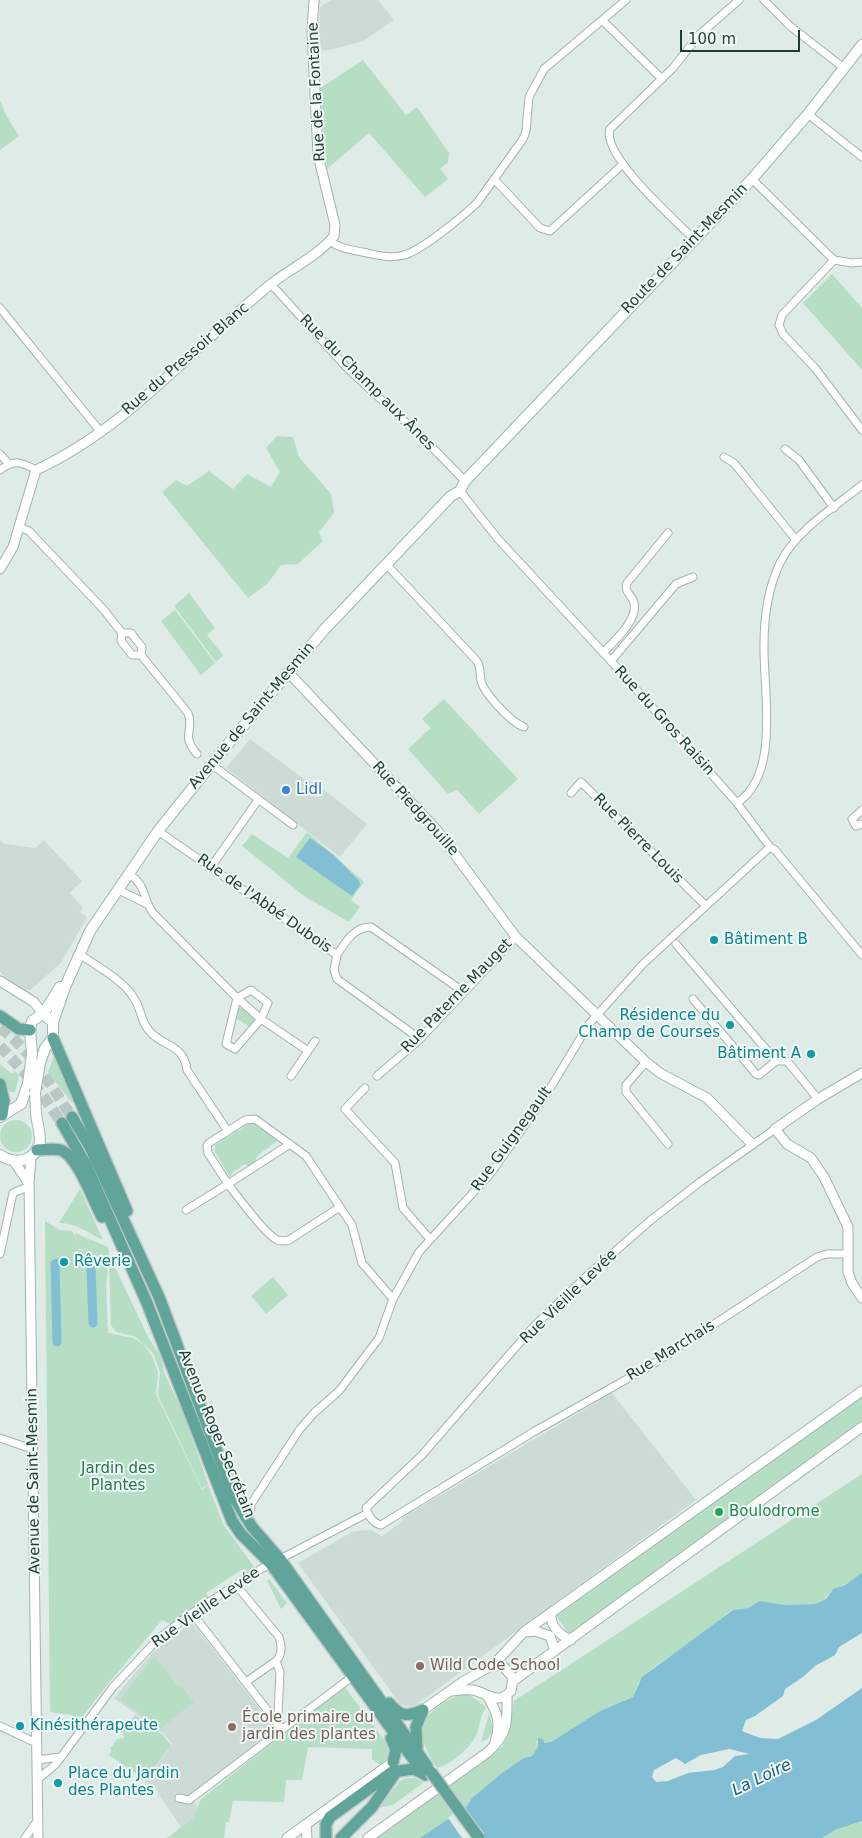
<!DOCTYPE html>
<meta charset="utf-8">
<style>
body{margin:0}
#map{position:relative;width:862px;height:1838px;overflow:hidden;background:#dfebe7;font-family:"DejaVu Sans",sans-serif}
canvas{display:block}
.scale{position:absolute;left:680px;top:30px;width:120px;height:22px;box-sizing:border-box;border:2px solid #1f3c37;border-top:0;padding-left:6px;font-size:15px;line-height:18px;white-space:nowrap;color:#1f3c37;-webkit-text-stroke:4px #eff8f4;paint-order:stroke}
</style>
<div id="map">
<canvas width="862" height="1838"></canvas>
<div class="scale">100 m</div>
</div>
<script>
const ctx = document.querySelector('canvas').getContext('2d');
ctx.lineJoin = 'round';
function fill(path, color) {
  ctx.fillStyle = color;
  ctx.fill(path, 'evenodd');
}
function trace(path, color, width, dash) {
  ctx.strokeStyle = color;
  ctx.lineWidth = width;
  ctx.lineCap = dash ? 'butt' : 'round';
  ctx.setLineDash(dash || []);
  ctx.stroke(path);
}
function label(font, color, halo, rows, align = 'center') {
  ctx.font = font + ' "DejaVu Sans",sans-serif';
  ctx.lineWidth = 4;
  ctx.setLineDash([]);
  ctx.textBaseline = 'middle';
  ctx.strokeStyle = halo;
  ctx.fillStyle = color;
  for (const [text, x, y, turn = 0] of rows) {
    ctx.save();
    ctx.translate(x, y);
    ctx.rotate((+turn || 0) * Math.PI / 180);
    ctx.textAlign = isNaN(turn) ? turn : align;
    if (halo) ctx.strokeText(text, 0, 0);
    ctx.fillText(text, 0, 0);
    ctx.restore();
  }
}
fill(new Path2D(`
 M331,0H378L394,20L363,41L330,50L318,51L320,7Z
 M250,739L304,779L317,784L367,824L340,857L226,768Z
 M0,840L4,844L35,848L44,840L82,881L70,893L83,908L80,912L87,917L61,963L29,991L13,984L0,972Z
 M612,1393L696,1500L417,1704L410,1707L400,1704L298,1563L354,1531L371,1530L382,1536L403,1521L402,1518Z
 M192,1622L275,1729L188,1796L198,1806V1809L194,1817L181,1827L155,1788L145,1782L172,1744L164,1734L114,1698L152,1653Z`), '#cddbd6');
fill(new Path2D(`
 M363,60L406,115L417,107L449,153L448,162L440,169L448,179L425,197L369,133L327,169L319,89Z
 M0,100L6,115L19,136L0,150Z
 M832,274L862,308V370L803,303Z
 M277,436L293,437L299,457L331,494L334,513L319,532L323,541L298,564L281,565L268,583L248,598L162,492L176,480L187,486L209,471L233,489L247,474L271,487L280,472L266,448Z
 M189,593L215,628L207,635L223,655L216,662L174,606Z
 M175,610L215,663L201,675L161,621Z
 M444,699L518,779L479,814L457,790L448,794L408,749L431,728L422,719Z
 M307,832L364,882L351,900L360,907L349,922L304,896L242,846L252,834L288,858Z
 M239,1008H243L255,1020L251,1028L236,1018Z
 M54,1056L57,1057L72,1096V1103L48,1072Z
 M0,1064L12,1074L15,1071L19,1076L15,1092H10L0,1076Z
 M0 1136a16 16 0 1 1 32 0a16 16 0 1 1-32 0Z
 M253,1122L277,1141L258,1155L254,1164L250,1167L245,1164L234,1171L230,1177L215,1152V1145L244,1127L246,1123Z
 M80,1189L103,1240C88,1233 77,1223 59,1223Z
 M45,1221L60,1230L72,1231L77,1239L79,1250L91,1249H79L75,1233L108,1247L110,1261H106C108,1267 108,1279 106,1284L108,1333L133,1338L143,1344L152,1356L158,1372L156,1394L202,1490L208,1485L223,1524L255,1568L246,1574L243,1569L206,1593L209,1598L170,1624L162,1620L107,1685L79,1721L71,1715L50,1712Z
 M112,1261L149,1339L161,1357L165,1375L183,1412L208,1484L202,1489L158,1395L160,1372L153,1353L136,1337L116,1332L111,1325L109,1262Z
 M273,1277L288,1295L266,1314L251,1296Z
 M862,1396V1421L570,1635L556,1616Z
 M862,1474V1573L860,1577L831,1591L825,1599L815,1604L786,1605L760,1601L748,1608L732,1610L692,1642L655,1666L639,1682L633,1697L600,1711L551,1742L544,1743L536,1741L538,1747L532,1756L519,1761L472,1798L466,1807L420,1838H377L502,1747L509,1733L514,1701Z
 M269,1579L287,1603L281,1609L267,1580Z
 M155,1656L178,1687L181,1685L194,1702L161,1728L120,1699Z
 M344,1686L391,1749L390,1756L380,1765L372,1759V1749L308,1747L302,1780H286L284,1802L233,1801L229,1822H226L224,1838H167L194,1817L201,1799Z
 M468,1694L486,1707C480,1716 481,1723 477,1733C472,1747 452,1764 437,1768C422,1745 413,1725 439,1706C449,1699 456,1695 468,1694Z
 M489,1714C494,1726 494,1738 481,1742Z
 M135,1715L162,1734L171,1745L145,1780L109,1755L112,1750L110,1749L117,1739L124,1738L123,1731Z
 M407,1778H416L423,1783L393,1805L378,1808L401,1780Z
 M862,1821V1838H822L835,1830Z`), '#b5dec5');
fill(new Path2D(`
 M310,838L334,855L359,881L360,885L352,896L296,857Z
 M862,1573V1633L839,1647L835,1655L815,1666L803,1677L785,1689L783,1696L755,1716L746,1720L742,1731L760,1738L778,1739L816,1720L862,1688V1821L835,1830L822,1838H420L466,1807L472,1798L501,1774L522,1759L532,1756L538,1747V1738L543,1739L544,1743L551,1742L600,1711L633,1697L642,1677L733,1610L748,1608L760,1601L786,1605L815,1604L826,1599L833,1589L845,1585ZM729,1749L750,1754L735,1756L723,1767L714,1770L688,1773L668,1781L656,1782L652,1777L654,1770L676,1758L685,1764L701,1755Z`), '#82bfd5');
fill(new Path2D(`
 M462,1806L485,1838H462L448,1818Z`), '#dfebe7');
trace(new Path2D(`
 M91,1268L93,1323
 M57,1342L55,1264L57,1263`), '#82bfd5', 9);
trace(new Path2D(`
 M0,1028C31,1049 51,1087 72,1117
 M0,1046L33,1082L62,1123`), '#b9c8c4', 11, [11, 5.5]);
const minor = new Path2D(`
 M764,0L790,26L844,68
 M603,21L662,79
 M808,114L862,157
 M494,179L540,228L550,231L622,165
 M752,179L834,260L852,263L862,262
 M694,239C675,220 601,155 610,129L673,68L699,35L739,0
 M330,241C339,248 351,250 362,252C377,255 390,259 404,255C421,251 463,216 477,203L523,139L526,131L529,97L544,69L626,0
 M834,260L782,315L779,325L783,334L815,368L862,430
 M271,284L348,369L427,442L465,481
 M0,308L100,431
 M785,449L799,460L834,508
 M0,454L8,463
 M724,457L734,463L796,540
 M0,470C14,459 22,462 36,470
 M460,491L498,539L611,661L737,803L770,847L775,850L862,955
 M19,527L29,531L104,610L122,633H131L142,647L141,655L188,713C195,731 180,734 197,754
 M386,564L476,660C483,668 478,678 483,686C489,698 512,723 524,727
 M122,633L121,641L132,655H141
 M603,653C614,641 641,618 633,600C630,594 624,591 627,583L668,533
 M611,661L676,584L693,577
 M211,764L293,825
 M571,793L581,782L705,905
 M737,803C781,774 763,690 764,645C764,618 768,588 780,563C796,530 835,507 862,485
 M862,810L852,819L856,826L862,824
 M158,831L337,955C345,942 354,927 371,927L464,992
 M211,867L258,800
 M129,874C147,886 142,897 153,913L237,998L261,1019L308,1051
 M117,889L147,904
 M676,944L776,1061H787L818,1099
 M79,954C97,966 125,981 135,1000C142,1011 141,1024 152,1034C167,1047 184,1046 187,1070L227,1130
 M337,955L334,970L337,979L420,1039
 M251,990L268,1003L261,1019L235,1049L226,1044L237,998Z
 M693,999L756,1074L759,1075L776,1061
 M646,1062L626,1085V1092L668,1144
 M291,1076L315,1041
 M377,1076L420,1039L516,937
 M365,1088L345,1109L395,1163L403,1208L429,1238
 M775,1129L700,1182L651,1220L588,1275L535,1325L422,1455L366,1508C369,1516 372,1523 381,1525L535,1431L650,1366L817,1257L827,1254H848
 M290,1144L228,1184C238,1197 263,1232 277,1240C281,1241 285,1241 289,1240L340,1207
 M186,1210L228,1184L208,1153L207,1146L209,1143L245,1120L255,1119L306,1156L352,1225L362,1263L393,1299
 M0,1254L13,1193L30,1186
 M0,1438L26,1447H33
 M249,1521L251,1504L300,1429L314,1413L339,1391L379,1338L393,1299L419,1252L491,1173L546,1095L589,1024L643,964L770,847
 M236,1585L279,1637C282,1646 282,1655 276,1661
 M192,1613L282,1729
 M246,1682L276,1661L280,1672L278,1715L274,1719
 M0,1726L32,1741H37
 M37,1760L61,1757
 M38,1779L56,1764L113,1687L158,1639L192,1613L261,1569L368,1513
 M179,1798L189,1800L353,1676
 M25,1838L37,1821`);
const tertiary = new Path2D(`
 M0,569L13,547L36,470C129,427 193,347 271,284C291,268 318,256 334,236L335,225L318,155L312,31L314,0
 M288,672L436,829L516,937L646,1062L660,1073L707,1098L752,1144
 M0,981L34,1002L43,1014
 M862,1073L818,1099L775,1129L787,1144L811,1158L824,1177L848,1227V1272L852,1283L862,1298
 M31,1156L29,1184L38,1838
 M14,1161L29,1184
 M551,1613C550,1626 560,1635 571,1640
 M525,1632L535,1631L550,1636L555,1651
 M513,1681L862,1427
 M452,1691C459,1690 466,1689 473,1690C488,1693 497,1706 511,1691L513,1678L504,1667L493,1665
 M488,1697C498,1714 501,1724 495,1742
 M423,1710L464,1681L493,1665L524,1632L862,1391
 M306,1825L307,1838
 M287,1838L393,1762
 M368,1838L488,1752C509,1732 507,1723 507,1695`);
const secondary = new Path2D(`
 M43,1014L60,987
 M32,1054L30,1030L32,1021L43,1014L53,1022
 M40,1063L45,1048L53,1038V1022L65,987L90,931L158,831L218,756L324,630L451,496L460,491L465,481L752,179L808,114L862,45
 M0,1117L21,1104L28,1084
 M0,1155C8,1160 16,1163 26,1159C45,1151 40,1135 37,1120C35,1111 36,1101 35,1093`);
const primary = new Path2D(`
 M0,1016L19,1029L30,1030
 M53,1038L127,1211
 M0,1084L4,1101L2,1115
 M72,1117L90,1147L159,1297L235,1499L252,1527L280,1559L427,1766
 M62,1123L86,1165L147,1303L232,1521L241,1534L271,1564L425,1775
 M37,1150C45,1150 53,1148 61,1150C78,1157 93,1201 102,1217
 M389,1703C401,1717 407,1717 423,1710
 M391,1738L396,1750L393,1762
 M417,1750L416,1727L423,1710
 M326,1838V1824L330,1817L392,1772L414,1769L424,1774
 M341,1838L372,1807L396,1772`);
trace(minor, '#a2b3af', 9);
trace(tertiary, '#a2b3af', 11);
trace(secondary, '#9db8b1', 12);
trace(primary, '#c0c8c7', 14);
trace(minor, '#fff', 7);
trace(tertiary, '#fff', 9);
trace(secondary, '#fff', 10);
trace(primary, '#60a49a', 11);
const secondaryBridge = new Path2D(`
 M28,1084L32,1054
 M35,1093L40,1063`);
const primaryBridge = new Path2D(`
 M431,1772L479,1838`);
trace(secondaryBridge, '#9db8b1', 12, []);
trace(primaryBridge, '#c0c8c7', 14, []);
trace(secondaryBridge, '#fff', 10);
trace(primaryBridge, '#60a49a', 11);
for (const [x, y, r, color] of [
 [286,790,5,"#3f7fe0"],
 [714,940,5,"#0f9aa8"],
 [730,1025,5,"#0f9aa8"],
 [811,1054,5,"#0f9aa8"],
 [64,1262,5,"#0f9aa8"],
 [719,1512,5,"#2e9e5b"],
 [420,1666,5,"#8d6e63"],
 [20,1726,5,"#0f9aa8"],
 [232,1727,5,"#8d6e63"],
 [58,1783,5,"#0f9aa8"]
]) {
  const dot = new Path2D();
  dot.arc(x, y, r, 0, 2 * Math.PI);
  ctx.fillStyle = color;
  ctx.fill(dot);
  trace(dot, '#eff8f4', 2);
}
label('15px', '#1f3c37', '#eff8f4', [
 ["Rue de la Fontaine",317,92,-93],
 ["Route de Saint-Mesmin",685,249,-46],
 ["Rue du Pressoir Blanc",186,359,-41],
 ["Rue du Champ aux Ânes",367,383,45],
 ["Avenue de Saint-Mesmin",252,716,-50],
 ["Rue du Gros Raisin",664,721,48],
 ["Rue Piedgrouille",415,809,48],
 ["Rue Pierre Louis",638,839,45],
 ["Rue de l'Abbé Dubois",264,904,35],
 ["Rue Paterne Mauget",457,996,-46],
 ["Rue Guignegault",512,1139,-54],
 ["Rue Vieille Levée",569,1297,-44],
 ["Rue Marchais",671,1351,-32],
 ["Avenue Roger Secrétain",216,1434,68],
 ["Avenue de Saint-Mesmin",34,1481,-91],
 ["Rue Vieille Levée",206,1608,-35]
]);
label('15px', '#366cbe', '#eff8f4', [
 ["Lidl",296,790]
], 'left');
label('15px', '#0d838f', '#eff8f4', [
 ["Bâtiment B",724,940],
 ["Résidence du",720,1016,"right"],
 ["Champ de Courses",720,1033,"right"],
 ["Bâtiment A",801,1054,"right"],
 ["Rêverie",74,1262],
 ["Kinésithérapeute",30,1726],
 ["Place du Jardin",68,1774],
 ["des Plantes",68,1791]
], 'left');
label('15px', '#26764e', '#eff8f4', [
 ["Jardin des",118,1469],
 ["Plantes",118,1486]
]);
label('15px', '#27864d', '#eff8f4', [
 ["Boulodrome",729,1512]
], 'left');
label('15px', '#785e54', '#eff8f4', [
 ["Wild Code School",430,1666],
 ["École primaire du",242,1718],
 ["jardin des plantes",242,1735]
], 'left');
label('italic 16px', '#155f7c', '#eff8f4', [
 ["La Loire",762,1778,-26]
]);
</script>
